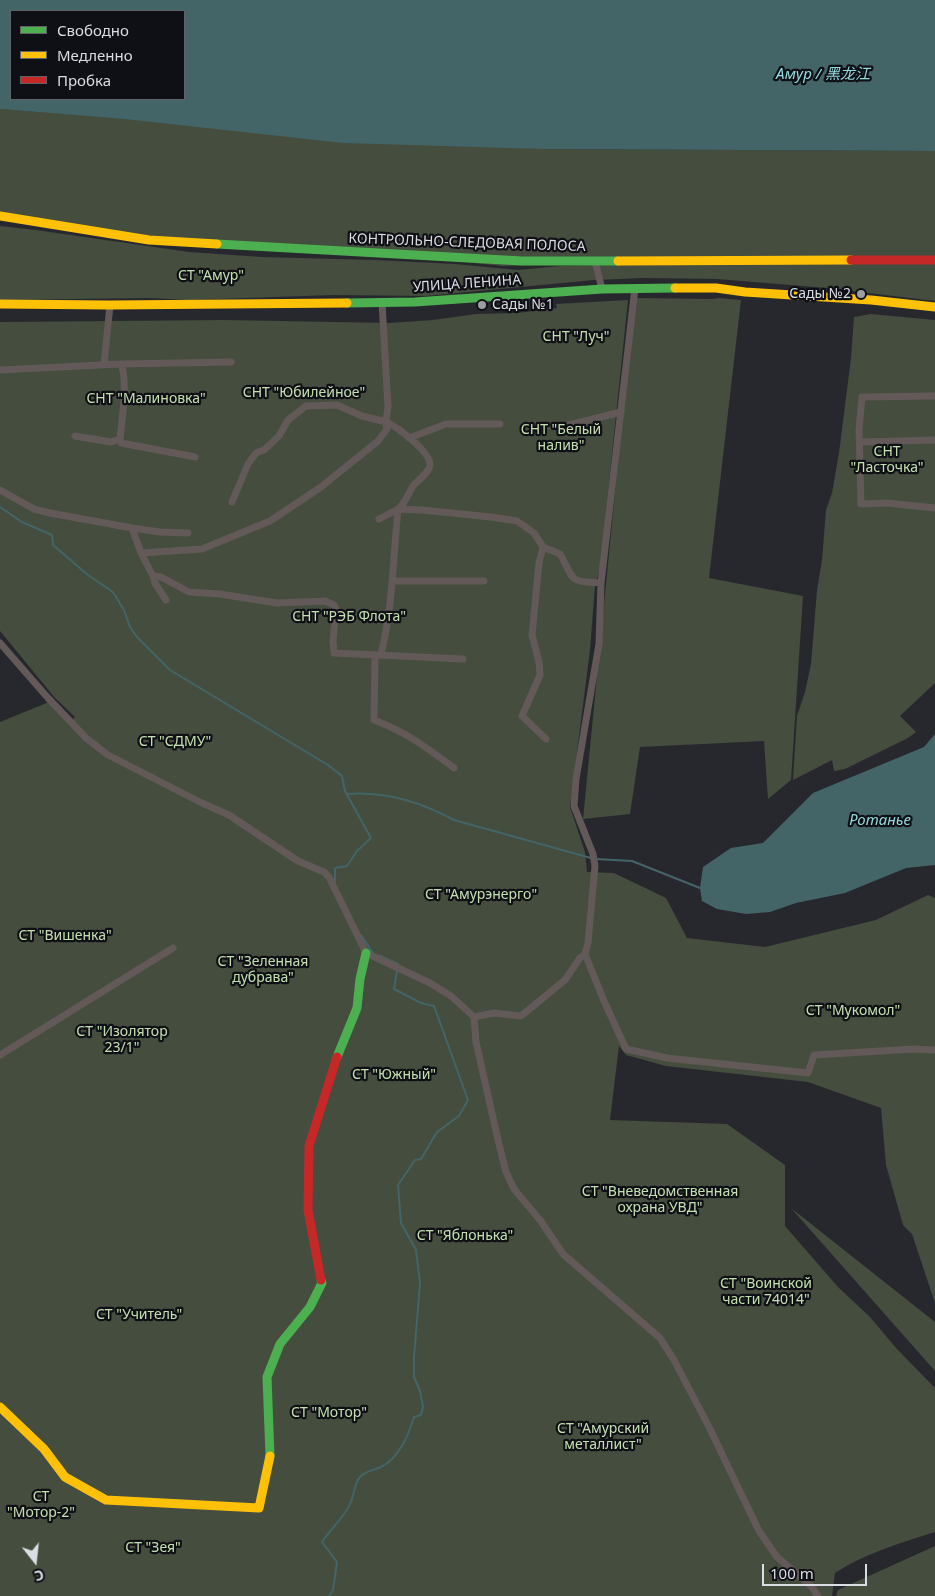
<!DOCTYPE html>
<meta charset="utf-8">
<style>
body{margin:0}
#map{position:relative;width:935px;height:1596px;overflow:hidden;background:#27282e;font-family:"Noto Sans",sans-serif}
canvas{display:block}
.legend{position:absolute;left:10px;top:10px;width:175px;height:90px;box-sizing:border-box;background:#0f1015;border:1px solid #616268;margin:0;padding:6px 9px;list-style:none;font-size:15px;color:#dbdde4}
.legend li{display:flex;align-items:center;gap:10px;height:25px}
.legend b{width:25px;border:1px solid #616268}
.north{position:absolute;left:10px;top:1536px;width:50px;height:50px;-webkit-text-stroke:4px #0f1015;paint-order:stroke;rotate:164deg;font-size:14px;font-weight:700;line-height:20px;text-align:center;color:#dbdde4}
.north::after{content:'';display:block;margin:auto;width:18px;height:22px;background:#dbdde4;clip-path:polygon(50% 0,100% 100%,50% 72%,0 100%)}
.scale{position:absolute;left:762px;top:1564px;width:105px;height:22px;box-sizing:border-box;border:2px solid #dbdde4;border-top:0;padding-left:6px;font-size:15px;line-height:18px;white-space:nowrap;color:#dbdde4;-webkit-text-stroke:4px #0f1015;paint-order:stroke}
</style>
<div id="map">
<canvas width="935" height="1596"></canvas>
<ul class="legend">
<li><b style="height:6px;background:#4caf50"></b>Свободно</li>
<li><b style="height:6px;background:#ffc107"></b>Медленно</li>
<li><b style="height:6px;background:#c62828"></b>Пробка</li>
</ul>
<div class="north">С</div>
<div class="scale">100 m</div>
</div>
<script>
const ctx = document.querySelector('canvas').getContext('2d');
ctx.lineJoin = 'round';
function fill(path, color) {
  ctx.fillStyle = color;
  ctx.fill(path, 'evenodd');
}
function trace(path, color, width, dash) {
  ctx.strokeStyle = color;
  ctx.lineWidth = width;
  ctx.lineCap = dash ? 'butt' : 'round';
  ctx.setLineDash(dash || []);
  ctx.stroke(path);
}
function label(font, color, halo, rows, align = 'center') {
  ctx.font = font + ' "Noto Sans","Noto Sans SC",sans-serif';
  ctx.lineWidth = 4.5;
  ctx.setLineDash([]);
  ctx.textBaseline = 'middle';
  ctx.strokeStyle = halo;
  ctx.fillStyle = color;
  for (const [text, x, y, turn = 0] of rows) {
    ctx.save();
    ctx.translate(x, y);
    ctx.rotate((+turn || 0) * Math.PI / 180);
    ctx.textAlign = isNaN(turn) ? turn : align;
    if (halo) ctx.strokeText(text, 0, 0);
    ctx.fillText(text, 0, 0);
    ctx.restore();
  }
}
fill(new Path2D(`
 M0,109L541,149L935,151V258L592,263L503,266L435,259L244,249L0,218Z
 M0,226L36,230L189,252L262,257L375,260L455,264L518,270L560,266L671,264L935,263V301L827,288L717,279L644,278L594,280L426,296L334,295L189,300L150,298L0,300Z
 M634,298L713,299L718,298L741,300L709,578L803,596L791,780L768,799L764,741L640,747L630,814L583,819Z
 M628,300L600,569L595,586L590,650L570,807L585,852L587,872L614,873L666,898L687,938L765,947L876,920L928,895L935,898V1303L912,1234L903,1225L886,1165L881,1108L808,1082L666,1066L626,1055L619,1046L610,1120L727,1124L785,1165V1226L838,1287L870,1317L896,1348L935,1388V1532C901,1543 865,1553 835,1573L832,1596H0V722L49,702L69,723L75,717L55,698L0,631V322L225,320L389,323L433,320L476,314L517,313L557,308L556,304Z
 M871,314L935,320V683L900,716L916,732L908,738L845,769L834,771L832,760L793,780L797,716L805,692L811,664L817,590L822,560L826,510L832,493L839,453L851,358L854,317Z
 M791,1208L935,1322V1371Z
 M935,1546V1596H836L838,1590Z`), '#444d3e');
fill(new Path2D(`
 M0,0H935V151L541,149L343,143L125,119L0,109ZM184,11V99H11V11Z
 M935,734V865L906,868L845,893L796,903L770,912L746,914L717,909L702,901L700,888L703,867L731,848L763,843L813,793L924,747Z`), '#446567');
trace(new Path2D(`
 M0,507L22,522L52,535L53,545L88,575L113,592L124,610L130,627L137,637L170,670L328,765L342,776L345,791L371,838L357,851L347,866L335,868V883
 M347,794C384,791 421,802 454,820L591,858
 M596,859L632,861L700,888
 M361,935L373,953
 M380,956L398,964V967
 M329,1596L333,1590L337,1562L322,1542C331,1528 345,1517 351,1502C354,1494 355,1482 360,1477C366,1470 373,1471 381,1467C399,1458 408,1436 414,1417L421,1415L423,1407L420,1391L414,1377V1357L420,1283L416,1250L401,1223L398,1185L415,1160L421,1159L437,1132L459,1116L468,1100L434,1006L421,1003L394,989L397,971`), '#446567', 2);
trace(new Path2D(`
 M595,261L602,289
 M104,365L110,305
 M0,370L121,364L231,362
 M935,396L862,397L859,429L861,504L887,503L935,508
 M528,425L565,426L621,412
 M75,436L111,442L120,439C122,420 128,381 121,364
 M409,438L446,424H500
 M120,439L121,443L195,457
 M860,442L935,440
 M0,490L34,509L50,513L132,528L160,532L188,533
 M232,502L248,464L256,453L264,450L279,436L288,420L306,406L337,405L362,416L386,422L388,407L382,302
 M379,519L398,509L422,510L491,517L517,521L534,533L543,547L560,554C575,580 567,582 601,583
 M132,528L141,553L202,549L270,521L321,487L362,454L378,441L387,429L386,422C396,426 431,452 430,465C429,473 418,480 413,486C408,494 405,504 398,509C393,558 393,606 381,654L375,657L374,720C406,732 426,747 454,768
 M543,547L539,563L532,635L539,662L540,675L522,716L546,739
 M141,553L153,576L161,577L189,592L220,594L277,603L325,601L334,605L336,609L333,641L334,653L463,659
 M153,576L155,583L166,600
 M393,581H484
 M0,643L48,698L86,738L108,755L202,803L229,815L298,861L324,872L329,877L366,953L430,983L451,996L474,1017L476,1042L498,1140L506,1172L514,1189L540,1220L563,1254L660,1338L674,1360L709,1427L759,1531L777,1557L811,1586L818,1596
 M585,954L604,1001L626,1049L667,1058L808,1073L814,1055L914,1049L935,1050
 M474,1017L494,1013L521,1016L565,980L580,958L585,954L588,943L595,866L593,854L574,806L576,779L599,644L601,583L635,288
 M0,1055L173,948`), '#625958', 7);
trace(new Path2D(`
 M217,244L522,261H618
 M347,303L415,302L602,289L675,288
 M337,1057L357,1008L360,979L366,953
 M270,1456L267,1377L280,1344L310,1307L322,1283L321,1280`), '#4caf50', 9);
trace(new Path2D(`
 M0,216L149,240L217,244
 M618,261L851,260
 M675,288H716L745,292L871,300L935,307
 M0,304L110,305L347,303
 M0,1407L44,1449L65,1477L106,1500L259,1508L270,1456`), '#ffc107', 9);
trace(new Path2D(`
 M851,260H935
 M321,1280L308,1210L309,1146L337,1057`), '#c62828', 9);
for (const [x, y, r, color] of [
 [861,294,5,"#9c9ea4"],
 [482,305,5,"#9c9ea4"]
]) {
  const dot = new Path2D();
  dot.arc(x, y, r, 0, 2 * Math.PI);
  ctx.fillStyle = color;
  ctx.fill(dot);
  trace(dot, '#0f1015', 2);
}
label('14px', '#dbdde4', '#0f1015', [
 ["КОНТРОЛЬНО-СЛЕДОВАЯ ПОЛОСА",467,243,2],
 ["УЛИЦА ЛЕНИНА",467,284,-4]
]);
label('14px', '#c4e0b0', '#0f1015', [
 ["СТ \"Амур\"",211,276],
 ["СНТ \"Луч\"",576,337],
 ["СНТ \"Юбилейное\"",304,393],
 ["СНТ \"Малиновка\"",146,399],
 ["СНТ \"Белый",561,430],
 ["налив\"",561,446],
 ["СНТ",887,452],
 ["\"Ласточка\"",887,468],
 ["СНТ \"РЭБ Флота\"",349,617],
 ["СТ \"СДМУ\"",175,742],
 ["СТ \"Амурэнерго\"",481,895],
 ["СТ \"Вишенка\"",65,936],
 ["СТ \"Зеленная",263,962],
 ["дубрава\"",263,978],
 ["СТ \"Мукомол\"",853,1011],
 ["СТ \"Изолятор",122,1032],
 ["23/1\"",122,1048],
 ["СТ \"Южный\"",394,1075],
 ["СТ \"Вневедомственная",660,1192],
 ["охрана УВД\"",660,1208],
 ["СТ \"Яблонька\"",465,1236],
 ["СТ \"Воинской",766,1284],
 ["части 74014\"",766,1300],
 ["СТ \"Учитель\"",139,1315],
 ["СТ \"Мотор\"",329,1413],
 ["СТ \"Амурский",603,1429],
 ["металлист\"",603,1445],
 ["СТ",41,1497],
 ["\"Мотор-2\"",41,1513],
 ["СТ \"Зея\"",153,1548]
]);
label('14px', '#dbdde4', '#0f1015', [
 ["Сады №2",851,294],
 ["Сады №1",492,305,"left"]
], 'right');
label('italic 15px', '#93dade', '#0f1015', [
 ["Амур / 黑龙江",823,75],
 ["Ротанье",880,821]
]);
</script>
